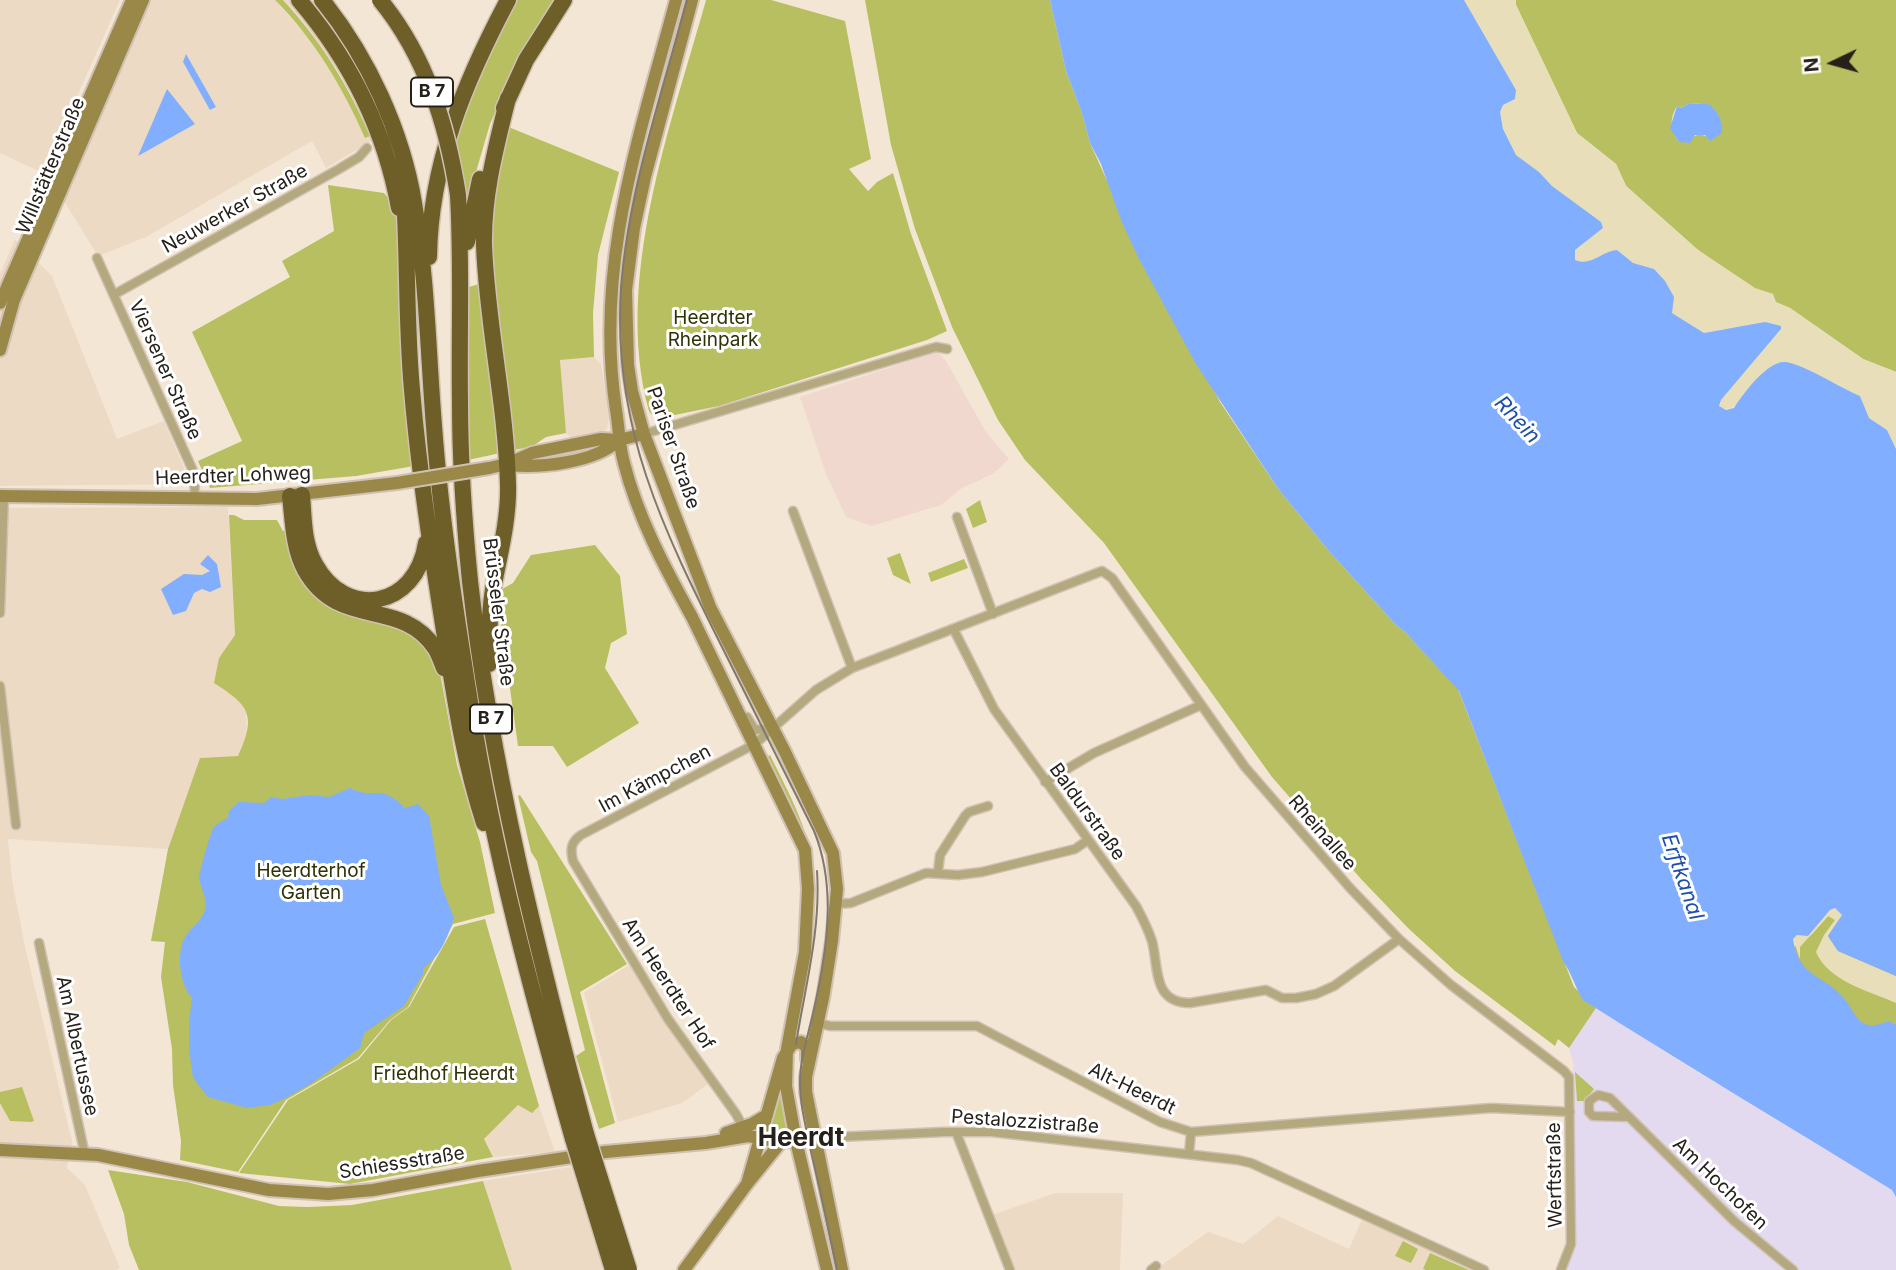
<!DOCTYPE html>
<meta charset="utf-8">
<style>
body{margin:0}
#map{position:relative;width:1896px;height:1270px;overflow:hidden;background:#f4e6d5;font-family:Inter,sans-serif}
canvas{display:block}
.north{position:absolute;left:1798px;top:28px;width:70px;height:70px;-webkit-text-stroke:5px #fff;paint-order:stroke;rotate:265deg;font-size:19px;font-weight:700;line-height:28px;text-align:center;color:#25201a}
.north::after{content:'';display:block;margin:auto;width:24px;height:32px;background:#25201a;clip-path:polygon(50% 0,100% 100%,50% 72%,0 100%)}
</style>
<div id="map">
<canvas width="1896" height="1270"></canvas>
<div class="north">N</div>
</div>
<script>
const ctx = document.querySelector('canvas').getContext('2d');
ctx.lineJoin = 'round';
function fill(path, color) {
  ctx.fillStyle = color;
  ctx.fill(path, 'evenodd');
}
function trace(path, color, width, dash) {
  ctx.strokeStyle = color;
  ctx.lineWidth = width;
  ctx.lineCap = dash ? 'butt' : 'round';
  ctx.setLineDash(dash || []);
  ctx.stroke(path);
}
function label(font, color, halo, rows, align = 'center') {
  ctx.font = font + ' Inter,sans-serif';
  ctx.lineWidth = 6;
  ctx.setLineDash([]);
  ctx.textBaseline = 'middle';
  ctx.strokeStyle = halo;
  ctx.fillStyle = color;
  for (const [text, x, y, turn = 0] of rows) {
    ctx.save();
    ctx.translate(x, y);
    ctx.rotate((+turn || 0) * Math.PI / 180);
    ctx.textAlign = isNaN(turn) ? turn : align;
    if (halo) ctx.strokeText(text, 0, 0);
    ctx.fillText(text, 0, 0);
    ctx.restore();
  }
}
fill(new Path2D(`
 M0,0H120L43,173L0,153Z
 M147,0H275L314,44L342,90L363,133L370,136L358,107L339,72L297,15L283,0H289L322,37L345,71L375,139L326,168L312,141L146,237L98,256L64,201ZM186,55L216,107L211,110L183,62Z
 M15,239L52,276L117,439L164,421L191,484L0,486V274Z
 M594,357L601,364L609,416L607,429L597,435L571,438L566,433L560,360Z
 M228,507L235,635L219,658L239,699L246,709L247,737L239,756L200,758L168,849L8,839L12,880L26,951L72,1141L67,1168L85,1185L120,1268L116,1270H0V508Z
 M634,962L712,1081L682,1103L618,1122L584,993Z
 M518,1105L532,1112L539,1106L555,1152L493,1157L484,1139Z
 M571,1167L604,1270H512L483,1181Z
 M1055,1193H1123L1120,1270H1013L992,1215Z
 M1364,1215L1484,1270H1155L1208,1232L1243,1244L1278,1216L1349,1249Z`), '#eddac4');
fill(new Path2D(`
 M1596,1008L1712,1081L1741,1096L1892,1190L1896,1197V1270H1564L1574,1242L1571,1081L1574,1065L1569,1048Z`), '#e3daef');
fill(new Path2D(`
 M937,352L946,361L986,432L1009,459L993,474L962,488L941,505L872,526L846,517L826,474L800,397Z`), '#f1d8cf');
fill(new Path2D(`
 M275,0H283C321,41 348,85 370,136L365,138C343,88 315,40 275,0Z
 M513,0H553L517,61L490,124L464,213L454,132Z
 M706,0H771L845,21L871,159L849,169L868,191L877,182L893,173L911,234L947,331L927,340L719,406L660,418L652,415L649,411C613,279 671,126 706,0Z
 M865,0H1050L1066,71L1082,113L1090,143L1114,196L1220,402L1279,490L1329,551L1396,625L1405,632L1458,689L1574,987L1596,1008L1569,1048L1558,1039L1555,1046L1455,971L1408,928L1361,879L1272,777L1104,543L1025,460L998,420L952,327L915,229L891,145Z
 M1516,0H1896V372L1863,359L1790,308L1775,302L1773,294L1755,289L1698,250L1626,186L1616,164L1577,133L1516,5ZM1706,103L1715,110L1720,120L1708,137L1700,134L1679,142C1670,129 1669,120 1677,106L1681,108L1688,104Z
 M506,126L619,172L598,255L593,313L594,357L560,360L566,433L546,437L533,446L468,460L469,287L492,280L488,229Z
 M328,185L384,193L397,209L399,291L414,466L356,476L210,488L198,461L242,441L192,332L290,277L282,261L334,231Z
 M980,500L987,522L973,528L966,509Z
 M229,515H234L244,520H277L283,531H287L320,599L326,605L344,614L394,625L414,636L427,649L440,673L457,765L480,842L495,913L453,924L408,1007L390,1020L358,1058L286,1100L238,1172L180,1160L181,1141L173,1085L172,1049L161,977L165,942L151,941L168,849L200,758L238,756C257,715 249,705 214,683L219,658L235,635Z
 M595,545L620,576L627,634L611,643L605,668L639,723L567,767L553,746H518L497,595L502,589L513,583L531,555Z
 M900,553L911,584L893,575L887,558Z
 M964,559L968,568L931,582L928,573Z
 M770,755C790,796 813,836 815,882H812L808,843L765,758Z
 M520,795L627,964L580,992L615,1123L599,1129L576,1056L585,1050L537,861L531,852L518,796Z
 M1829,915L1896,967V1053L1784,954L1812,934Z
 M485,919L539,1106L532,1113L518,1105L484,1139L493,1157L350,1184L239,1173L288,1100L359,1059L391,1020L409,1007L454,927Z
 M1575,1072L1594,1089L1584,1101H1577Z
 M781,1082L792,1134L775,1136L770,1129Z
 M22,1087L34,1121L31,1122L10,1121L0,1103V1092Z
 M108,1170L187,1182L279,1206L308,1207L352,1205L483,1181L512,1270H139L129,1245L124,1214Z
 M1403,1241L1418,1249L1411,1263L1395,1256Z
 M1430,1253L1469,1270H1426L1423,1269Z`), '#b8bf60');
fill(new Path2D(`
 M1464,0H1516V5L1577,133L1616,164L1626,186L1698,250L1755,288L1773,294L1776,302L1790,308L1863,359L1896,372V449L1887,430L1869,418L1860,396L1836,386H1751C1742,397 1734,416 1719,406L1721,400L1781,330L1723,329L1704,333L1672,313L1653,269L1632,263L1617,250C1604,255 1588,266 1575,260V250L1603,228L1601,223L1552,186L1539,172L1516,155L1503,129L1500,112L1503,105L1515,99L1516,90Z
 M1835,908L1842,915L1828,936L1838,951L1896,976V1003C1869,991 1828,981 1816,952L1824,935L1835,920L1828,916L1800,947V959L1793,939L1797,935H1808L1830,910Z`), '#e8dfba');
fill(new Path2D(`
 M1050,0H1464L1516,90L1515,99L1503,105L1500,112L1503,129L1516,155L1539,172L1552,186L1601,222L1603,228L1575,250V260C1591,267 1602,251 1617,250L1633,263L1654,269L1665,281L1674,297L1672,313L1704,333L1765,322L1781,326V329L1721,400L1719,406L1726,410L1734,408C1743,394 1767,361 1785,362C1804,364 1840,388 1860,396L1869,418L1887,430L1896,449V976L1838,951L1828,936L1842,915L1835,908L1830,910L1808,936L1797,935L1793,939C1799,977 1821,974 1842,996C1850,1004 1853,1016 1863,1023C1871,1028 1880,1024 1889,1021L1896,1025V1197L1892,1190C1789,1126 1685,1065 1583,1000C1575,987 1572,974 1563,961L1459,691L1405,632L1396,625L1329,551L1279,490L1196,364L1138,257L1121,220L1101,164L1090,143L1082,113L1066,71Z
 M186,54L216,107L210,110L183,62Z
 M167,89L195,124L138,156Z
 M1706,103C1717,108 1723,121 1722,133L1710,141L1705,135H1695L1690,143L1679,142L1670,128L1677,106L1681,108L1688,104Z
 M208,555L217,564L221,587L210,592L202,589L194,593L186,611L173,615L161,589L184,574L202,575L210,571L200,564Z
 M350,788C375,801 379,782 405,808L418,804L429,816L441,885L454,918C448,936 440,958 423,968V974L404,1006L364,1033L360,1048L312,1083L284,1099L270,1105L247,1108L208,1097L193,1078L189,1049V1023L192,998C180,984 177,959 183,941C188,929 201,923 205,910C208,899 201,889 199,878C199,874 211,830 214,827C218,823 224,820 228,818L229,811L239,802L264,803L271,797L282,799L310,795L329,797Z`), '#81aefe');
const street = new Path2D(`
 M97,258L194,473L195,497
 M115,294L339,169L359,157L367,148
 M644,434L936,347L947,349
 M793,511L852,668
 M957,517L993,614
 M0,613L4,496L3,494
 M954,630L994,709L1136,906C1142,917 1148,929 1152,941C1159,967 1152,1003 1190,1003L1266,990L1282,998H1296L1316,994L1334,986L1399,939
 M0,686L16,825
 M747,717L755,730L772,728
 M1045,782L1094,753L1201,705
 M938,872L940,855L965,816L969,812L988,806
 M835,904L851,903L926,873L958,875L982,872L1075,849L1088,840
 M39,943L85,1155
 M818,1023L830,1026H977L1160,1122L1191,1132L1491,1108L1570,1112
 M1629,1117L1593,1116L1589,1112V1101L1598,1095L1610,1098L1734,1221L1793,1270
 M743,1132V1127L736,1114L668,1019L573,861C570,849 571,842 581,835L755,744L816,690L852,668L1102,571L1112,578L1245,767L1350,888L1399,939L1451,985L1564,1071L1569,1077L1571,1244L1561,1270
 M956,1132L1010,1270
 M816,1138L944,1132H992L1238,1160L1251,1163L1484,1270
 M1189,1154L1191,1132
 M1151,1270L1156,1266`);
const secondary = new Path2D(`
 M676,0C639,138 594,266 616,410C619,428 619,445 624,463C638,518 665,568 692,617L805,850L808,889L805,952L787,1049L786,1086L796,1141L827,1270
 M692,0L645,177L634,228L626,290L628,365L632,391L644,434L710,607L785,752L833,853L837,889L832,941L823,998L806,1077V1092L842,1270
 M0,303L132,0
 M0,350L14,300L143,0
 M509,465C540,468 595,463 619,440
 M489,468L507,464L532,453L601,439L619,440L644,434
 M0,496L257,499L397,483
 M726,1133L752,1124L767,1115
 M0,1150L98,1155L269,1190L328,1194L373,1190L478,1171L605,1152L706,1143L748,1136L781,1142L816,1138
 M747,1184L783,1058L792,1044L801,1042L807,1048V1059
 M684,1270L747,1184L781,1142`);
const highway = new Path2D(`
 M299,0C350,60 385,130 399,208
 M322,0C368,57 402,131 414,203C427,276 428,352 434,426C441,521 456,614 471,708C494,854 533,997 573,1139
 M504,108L526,60L564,0
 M404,194C408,260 406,325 412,390C419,473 432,555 445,637C455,700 464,762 484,823
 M458,195C462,264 459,332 460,401C460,461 464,521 470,581C491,768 538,952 586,1134
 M467,242L480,179
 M429,257C430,165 465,81 508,0
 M302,495C304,518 303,543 315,564C346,621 416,608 426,543
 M290,496C293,520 293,548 305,570C339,631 400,596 435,648C439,654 441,661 444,668
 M489,664C489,636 489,607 495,579C501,549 509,516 508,484C506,404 487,325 484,245C483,195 496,147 508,98`);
trace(street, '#cfc2b3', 11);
trace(secondary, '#cfc2b3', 16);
trace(highway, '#cfc2b3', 19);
trace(street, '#b4a87f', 8);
trace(secondary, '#9a8849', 12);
trace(highway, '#6e5e28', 16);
trace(new Path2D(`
 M687,0C662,94 628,191 621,289C612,428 664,531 724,651C754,711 784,771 814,831C837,887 827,951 814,1009C809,1033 800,1057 800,1082C800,1107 807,1131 812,1156C821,1194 829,1232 837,1270
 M796,1044C805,987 821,930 817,871`), '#82796e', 2);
const secondaryBridge = new Path2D(`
 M397,483L489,468`);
const highwayBridge = new Path2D(`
 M380,0C426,56 447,125 458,195
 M586,1134L629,1270
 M573,1139L613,1270`);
trace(secondaryBridge, '#cfc2b3', 16, []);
trace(highwayBridge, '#cfc2b3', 19, []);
trace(secondaryBridge, '#9a8849', 12);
trace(highwayBridge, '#6e5e28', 16);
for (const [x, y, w] of [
 [432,92,42],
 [491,719,42]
]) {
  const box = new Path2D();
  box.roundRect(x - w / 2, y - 14.5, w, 29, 5);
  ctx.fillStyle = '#fff';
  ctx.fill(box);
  trace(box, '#25201a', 2);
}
label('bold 18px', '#25201a', null, [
 ["B 7",432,92],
 ["B 7",491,719]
]);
label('19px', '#25201a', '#fff', [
 ["Willstätterstraße",51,166,-67],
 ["Neuwerker Straße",235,209,-29],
 ["Viersener Straße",165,370,66],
 ["Pariser Straße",673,448,71],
 ["Heerdter Lohweg",233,476,-2],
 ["Brüsseler Straße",498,612,83],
 ["Im Kämpchen",655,779,-28],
 ["Baldurstraße",1087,812,54],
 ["Rheinallee",1322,833,49],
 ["Am Heerdter Hof",668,984,57],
 ["Am Albertussee",77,1046,78],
 ["Alt-Heerdt",1132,1089,26],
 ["Pestalozzistraße",1025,1122,4],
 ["Schiessstraße",402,1163,-9],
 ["Werftstraße",1555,1175,-91],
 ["Am Hochofen",1720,1184,44]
]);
label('19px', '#2f3205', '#fff', [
 ["Heerdter",713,318],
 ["Rheinpark",713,340],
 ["Heerdterhof",311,871],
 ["Garten",311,893],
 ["Friedhof Heerdt",444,1074]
]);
label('italic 21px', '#1e4fab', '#fff', [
 ["Rhein",1517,420,47],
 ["Erftkanal",1682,877,71]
]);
label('bold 26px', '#25201a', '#fff', [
 ["Heerdt",801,1138]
]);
</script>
